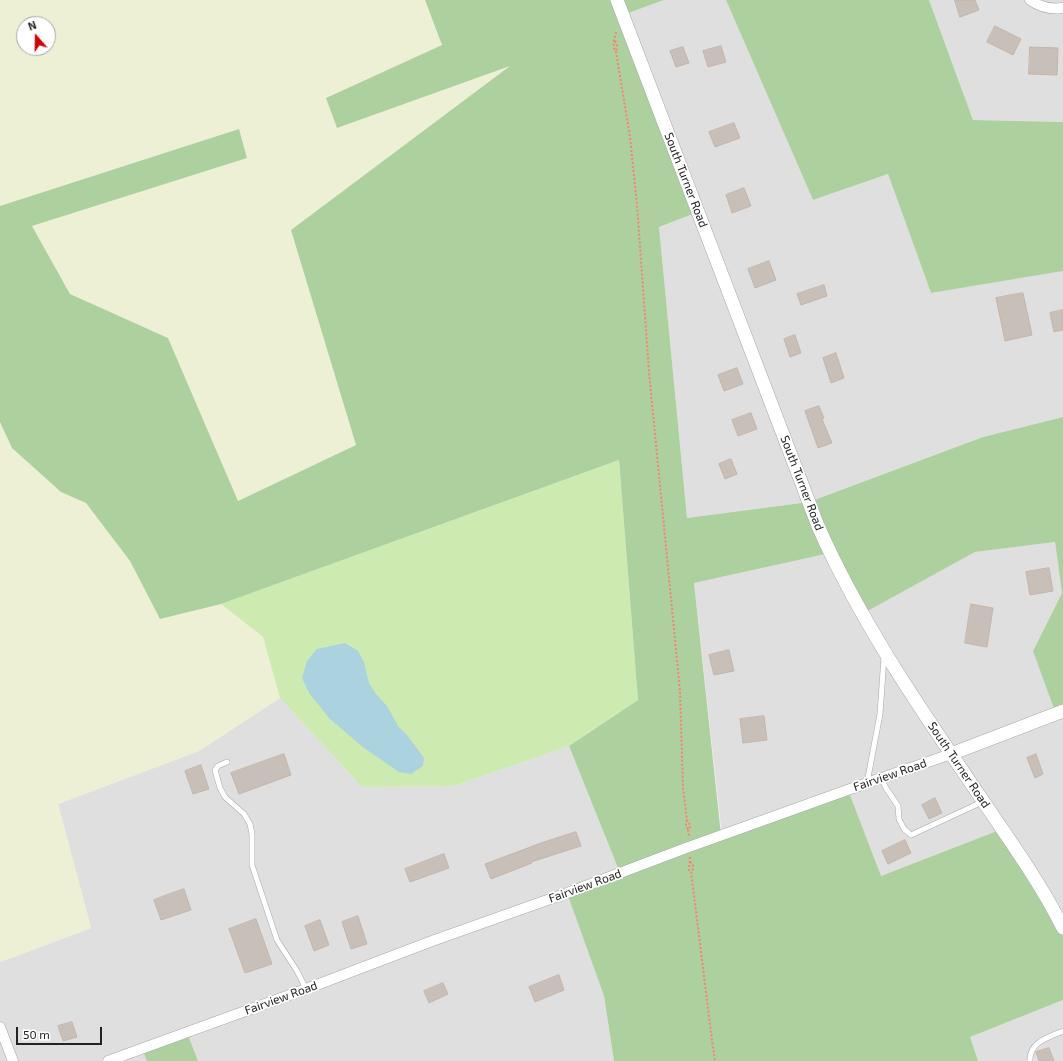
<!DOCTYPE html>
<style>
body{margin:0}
#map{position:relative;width:1063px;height:1061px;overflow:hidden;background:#f2efe9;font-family:"Exo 2",sans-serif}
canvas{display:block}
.north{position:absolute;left:16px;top:16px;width:40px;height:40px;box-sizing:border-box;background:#fff;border:1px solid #a7a7a7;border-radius:50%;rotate:340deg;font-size:11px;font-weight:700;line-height:16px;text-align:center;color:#222}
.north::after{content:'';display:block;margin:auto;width:14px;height:18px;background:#d40000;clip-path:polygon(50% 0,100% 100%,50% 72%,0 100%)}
.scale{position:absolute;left:16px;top:1027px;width:86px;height:18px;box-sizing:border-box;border:2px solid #222;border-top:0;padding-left:5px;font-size:12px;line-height:14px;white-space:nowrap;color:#222;-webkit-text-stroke:3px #fff;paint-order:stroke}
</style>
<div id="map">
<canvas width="1063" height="1061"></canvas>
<div class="north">N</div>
<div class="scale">50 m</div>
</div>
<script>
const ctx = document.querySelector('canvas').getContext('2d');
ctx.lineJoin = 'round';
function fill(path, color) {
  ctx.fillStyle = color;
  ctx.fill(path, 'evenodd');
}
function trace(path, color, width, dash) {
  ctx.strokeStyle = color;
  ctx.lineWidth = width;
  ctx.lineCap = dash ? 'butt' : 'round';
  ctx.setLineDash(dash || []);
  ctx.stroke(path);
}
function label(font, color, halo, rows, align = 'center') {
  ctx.font = font + ' "Exo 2",sans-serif';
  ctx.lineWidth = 3.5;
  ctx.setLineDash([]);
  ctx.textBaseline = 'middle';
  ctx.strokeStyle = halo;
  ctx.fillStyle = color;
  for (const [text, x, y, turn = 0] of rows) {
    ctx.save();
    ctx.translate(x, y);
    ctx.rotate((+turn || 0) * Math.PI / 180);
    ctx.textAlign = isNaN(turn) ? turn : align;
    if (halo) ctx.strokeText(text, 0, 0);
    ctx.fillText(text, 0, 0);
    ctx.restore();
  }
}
fill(new Path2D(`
 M664,0H726L813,200L888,174L931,293L1063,271V417L983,437L809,502L687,518L659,227L698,212L623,15Z
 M929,0H1063V122L973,120Z
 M1055,542L1062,593L1033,651L1063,711V928L1002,829L881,876L722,835L694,583L830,553L863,613L975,552Z
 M280,698L362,787L454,786L569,746L620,873L567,893L604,996L614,1061H198L187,1032L142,1049L147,1061H0V962L91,928L58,804L199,751Z
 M1063,1000V1061H978L969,1037Z`), '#e0dfdf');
fill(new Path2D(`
 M0,0H425L442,45L326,98L511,65L292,230L356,445L238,501L168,338L70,294L32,226L247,158L239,129L0,206ZM24,24H48V48H24Z
 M0,422L12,448L61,492L86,503L130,561L160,619L221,604L263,637L280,698L199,751L58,804L91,928L0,962Z`), '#eef0d5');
fill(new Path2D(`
 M619,460L638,700L569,746L454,786L362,787L280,698L263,637L221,604Z`), '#cdebb0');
fill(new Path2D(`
 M425,0H664L623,15L698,212L659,227L687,518L809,502L983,437L1063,417V711L1056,714L1033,651L1062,593L1055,542L975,552L862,614L830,553L694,583L721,835L848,790L881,876L1002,829L1063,928V1000L970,1037L978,1061H614L604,996L567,893L620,873L569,746L638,700L619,460L221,604L160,619L130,561L86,503L61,492L12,448L0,422V206L239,129L247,158L32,226L70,294L168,338L238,501L356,445L291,230L510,66L337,128L326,98L442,45Z
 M726,0H929L973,120L1063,122V271L931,293L888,174L813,200Z
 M187,1032L198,1061H147L142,1049Z`), '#add19e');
fill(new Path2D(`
 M345,643L358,651L364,662L369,683L376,694L387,706L398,726L407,735L424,758L423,766L411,774L399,772L364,748L330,719L309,693L302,678L307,661L317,649Z`), '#aad3df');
const building = new Path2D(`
 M955,0H975L979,10L960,17Z
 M995,26L1021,39L1013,55L987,42Z
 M721,46L726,62L708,67L703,51Z
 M683,47L689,63L676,67L670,51Z
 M1030,47L1058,48L1057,75L1029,74Z
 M734,123L740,138L715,147L709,132Z
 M744,188L751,206L732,213L726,195Z
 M769,261L776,280L755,288L748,269Z
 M824,285L827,296L801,305L797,294Z
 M1023,293L1032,335L1005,341L996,298Z
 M1063,310V330L1054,332L1050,313Z
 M795,335L801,353L790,357L784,339Z
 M836,353L844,378L831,383L823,358Z
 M737,368L743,384L724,391L718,375Z
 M819,406L824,418L822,419L832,443L818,448L805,411Z
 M751,413L757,429L738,436L732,420Z
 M731,459L737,474L725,479L719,464Z
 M1049,568L1053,591L1030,595L1026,572Z
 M971,604L993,608L987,647L965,643Z
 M729,650L734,671L714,675L709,655Z
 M764,716L767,740L743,743L740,719Z
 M284,754L291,775L239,794L231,773Z
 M1036,754L1043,774L1035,778L1027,758Z
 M201,765L209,789L193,794L185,771Z
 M935,798L942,813L929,819L922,805Z
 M576,832L581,846L531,862L532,863L491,879L485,864L541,843Z
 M905,840L911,853L888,864L882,851Z
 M444,854L449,868L410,882L405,869Z
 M184,889L191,910L161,920L154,900Z
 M358,916L367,944L351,949L342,922Z
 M256,919L272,964L245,973L229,929Z
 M320,920L329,945L314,951L305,926Z
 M559,975L564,990L535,1002L529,987Z
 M443,983L448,994L429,1003L424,991Z
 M72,1022L77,1037L63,1041L58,1026Z
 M1049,1048L1054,1061H1039L1036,1052Z`);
fill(building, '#c7bfb8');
trace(building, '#c4b6ab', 1);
const service = new Path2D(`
 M227,762L218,766L215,770L220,788L225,797L244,814L250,824L252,834V865L277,940L297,971L306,989
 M881,778L886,788L898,806L899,819L904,829L911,835L982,802
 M867,783L880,714L884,657
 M1030,1061C1029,1042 1049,1037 1063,1031`);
const minor = new Path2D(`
 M1030,0C1040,7 1050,10 1063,8
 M0,1027L13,1061
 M108,1061L306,989L432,941L567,893L686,848L867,783L951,754`);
const tertiary = new Path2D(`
 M617,0L818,526C860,621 919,707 977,792C1007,837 1039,880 1063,928
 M951,754L1063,711`);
trace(service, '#a9a9a9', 6);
trace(minor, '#a9a9a9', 11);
trace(tertiary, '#a9a9a9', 14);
trace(new Path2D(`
 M616,32C615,38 611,47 616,52L630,137L637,205L649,372L680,691L683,788L687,820L689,822L690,827L688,829L689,837
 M615,41L617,44L616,52
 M687,820L686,822V827L688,829
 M690,857L689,870L691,871L712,1041L715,1061
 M690,862L693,864V869L691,871`), '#fa8072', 2, [2, 2]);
trace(service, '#fff', 5);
trace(minor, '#fff', 10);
trace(tertiary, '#fff', 13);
label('12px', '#222', '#fff', [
 ["South Turner Road",686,180,69],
 ["South Turner Road",802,483,69],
 ["South Turner Road",959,765,56],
 ["Fairview Road",890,775,-19],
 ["Fairview Road",585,886,-20],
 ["Fairview Road",281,998,-20]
]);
</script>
